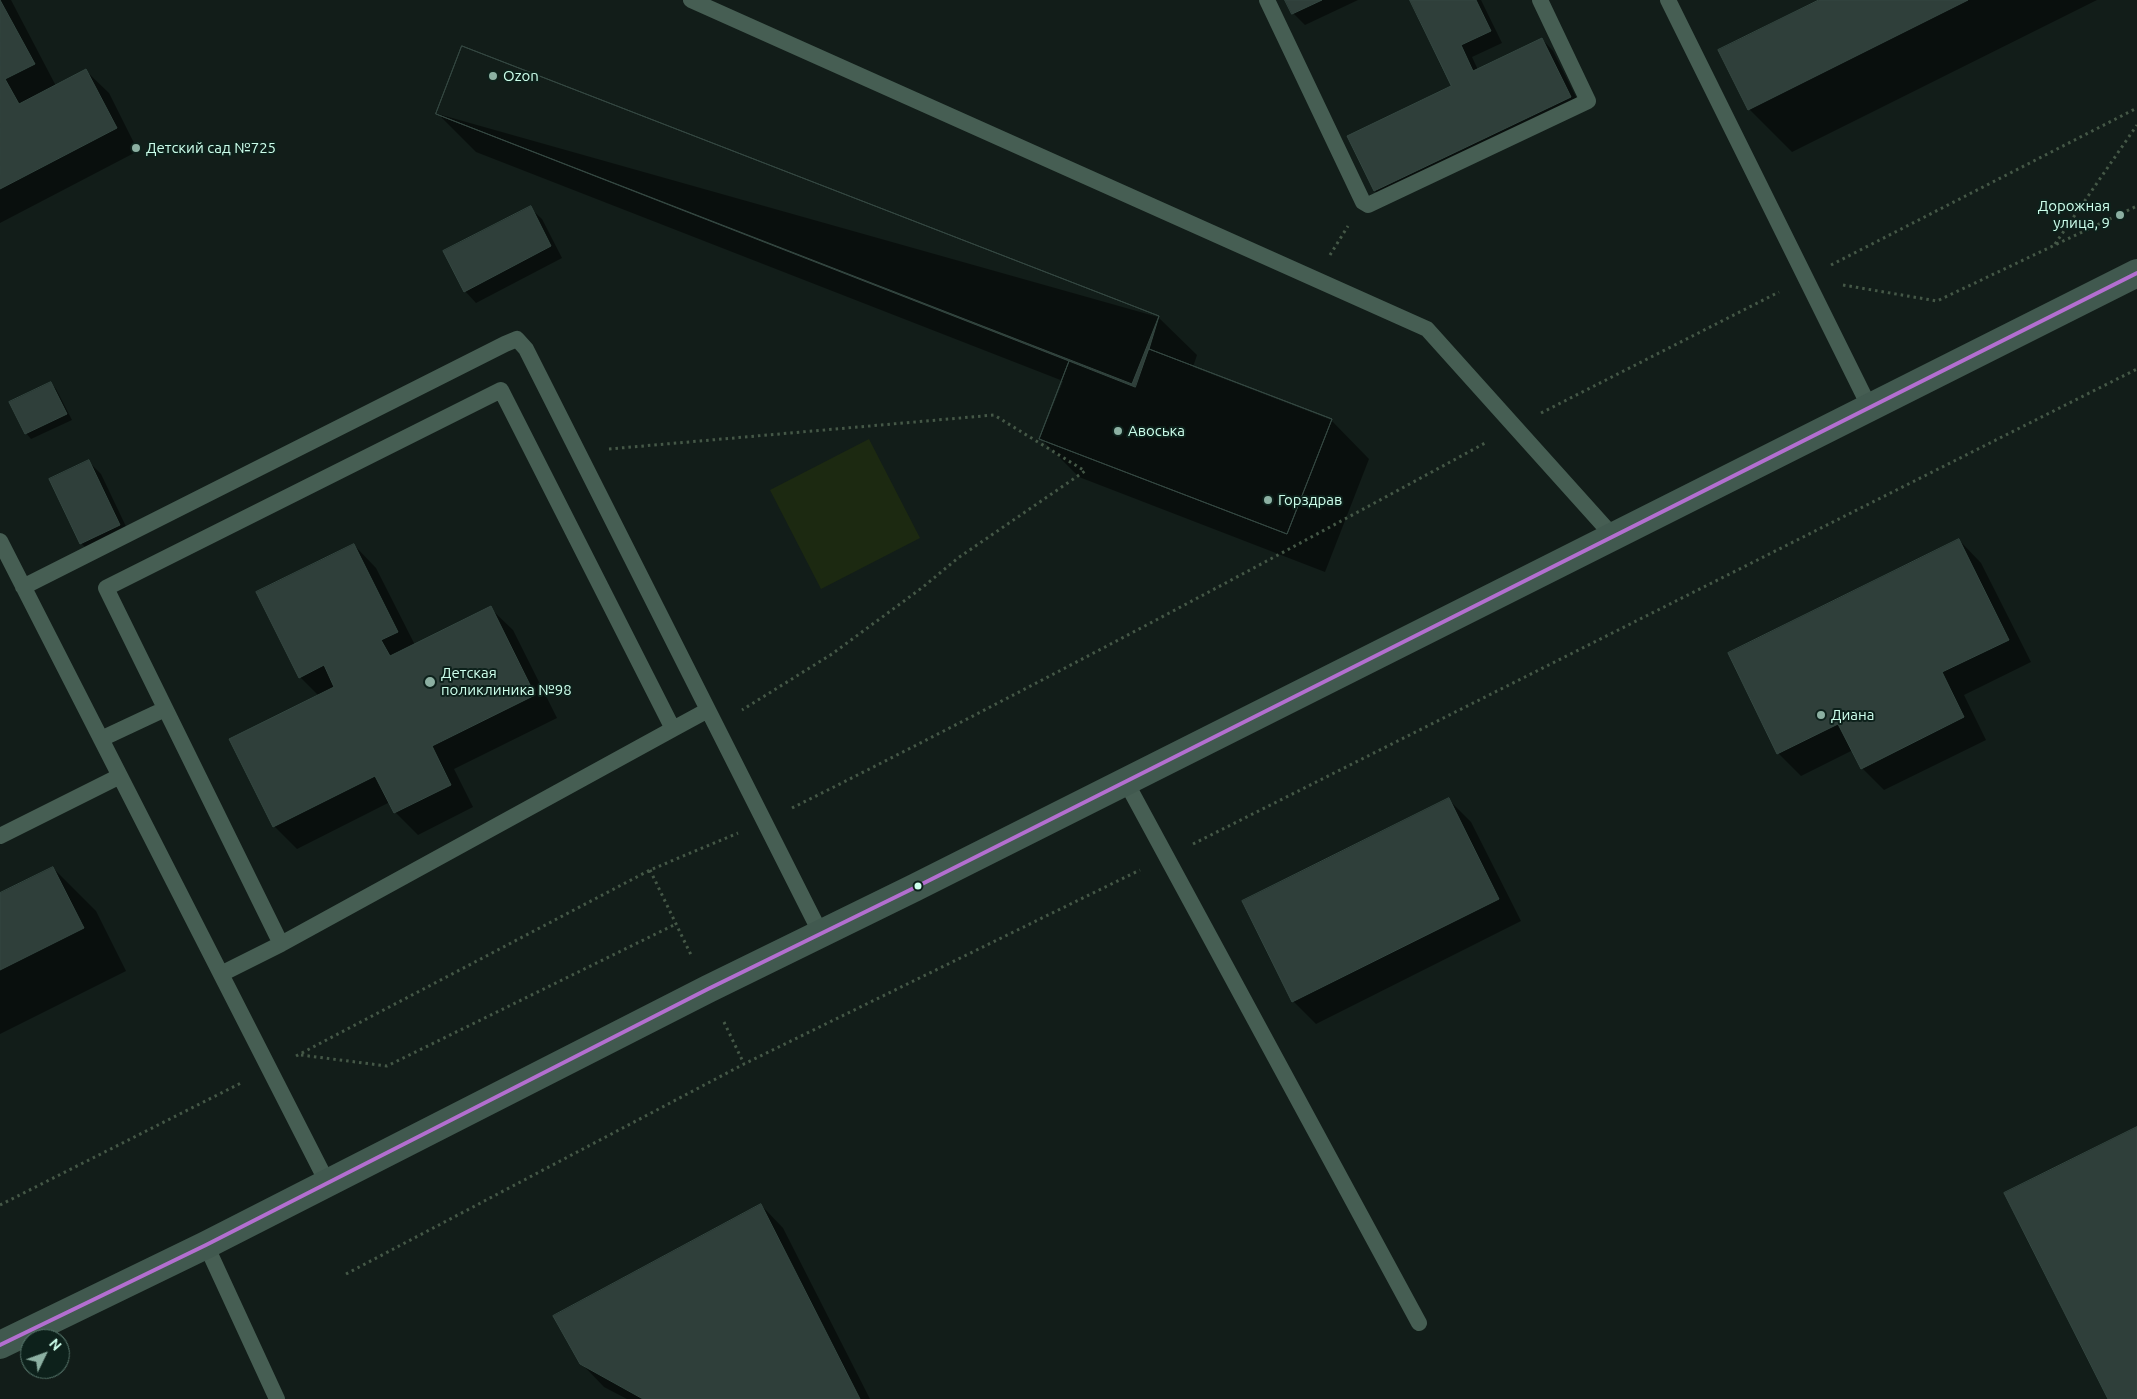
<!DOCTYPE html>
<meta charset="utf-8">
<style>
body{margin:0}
#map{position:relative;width:2137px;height:1399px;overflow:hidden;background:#121d19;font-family:Ubuntu,sans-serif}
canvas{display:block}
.north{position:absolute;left:20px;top:1329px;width:50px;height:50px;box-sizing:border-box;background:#0d211b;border:1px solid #5a7a6f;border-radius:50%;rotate:48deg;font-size:14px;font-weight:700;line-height:20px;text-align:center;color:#cdffec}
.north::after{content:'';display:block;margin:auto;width:18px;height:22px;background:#8cb0a2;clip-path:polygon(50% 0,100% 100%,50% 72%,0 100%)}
</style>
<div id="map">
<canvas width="2137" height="1399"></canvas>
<div class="north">N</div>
</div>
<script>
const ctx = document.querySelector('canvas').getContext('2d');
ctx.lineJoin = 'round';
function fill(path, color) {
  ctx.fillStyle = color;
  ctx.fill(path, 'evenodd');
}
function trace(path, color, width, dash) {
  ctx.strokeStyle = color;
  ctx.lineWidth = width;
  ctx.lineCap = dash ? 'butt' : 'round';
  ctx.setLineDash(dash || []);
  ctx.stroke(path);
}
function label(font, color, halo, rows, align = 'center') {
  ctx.font = font + ' Ubuntu,sans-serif';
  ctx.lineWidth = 4;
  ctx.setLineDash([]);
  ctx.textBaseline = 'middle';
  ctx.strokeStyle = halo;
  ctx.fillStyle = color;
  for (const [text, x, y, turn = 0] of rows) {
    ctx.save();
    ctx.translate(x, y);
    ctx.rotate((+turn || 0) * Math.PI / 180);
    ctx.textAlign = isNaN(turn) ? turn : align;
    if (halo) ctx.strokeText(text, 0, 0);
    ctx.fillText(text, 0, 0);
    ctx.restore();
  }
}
fill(new Path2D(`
 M869,439L920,538L821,589L770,490Z`), '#1c2911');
fill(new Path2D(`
 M0,0H11L56,86L86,71L109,93L138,151L0,223Z
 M1287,0H1358L1305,25L1293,13Z
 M1411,0H1481L1502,43L1472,57L1478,70L1542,39L1553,51L1582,109L1386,202L1375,191L1349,136L1452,87Z
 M1822,0H2097L1792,152L1749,109Z
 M438,114L1158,317L1197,355L1193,367L1331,420L1369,459L1325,572L1079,477L1040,438L1063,381L476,152Z
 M530,208L542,219L562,258L476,303L465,291Z
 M51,383L56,389L72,420L31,439L26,433Z
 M89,462L101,474L131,537L93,555L81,543Z
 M1959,540L1981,563L2031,662L1964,695L1986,740L1884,790L1862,768L1853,750L1801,776L1778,753Z
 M354,545L376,568L415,645L490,608L513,630L557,718L454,769L473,807L418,835L395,812L390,802L297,849L274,826L319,696L300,677Z
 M1449,800L1471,822L1521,921L1316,1024L1293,1001Z
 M53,868L96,911L126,971L0,1034V895Z
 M761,1205L783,1228L870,1399H627L604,1387L581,1363Z`), '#0007');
const building = new Path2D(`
 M0,0L35,64L5,79L19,104L86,69L117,128L0,189Z
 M1285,0H1322L1292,14Z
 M1410,0H1476L1491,31L1461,45L1473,71L1542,38L1571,97L1374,191L1347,136L1451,86Z
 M1819,0H1968L1748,110L1718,50Z
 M462,46L1159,316L1132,384L436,114Z
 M462,46L1159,316L1149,349L1332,419L1287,534L1039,439L1069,361L436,114Z
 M531,206L551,246L464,292L443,251Z
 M1149,349L1332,419L1287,534L1039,439L1069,361L1135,387Z
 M51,382L67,414L25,434L9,402Z
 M89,460L120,525L80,544L49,479Z
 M1959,539L2009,640L1942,672L1964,717L1861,769L1838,724L1777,754L1728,653Z
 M354,544L398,632L381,640L390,656L491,606L535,695L432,746L451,785L394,813L375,776L273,827L229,739L334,687L324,665L299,678L256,592Z
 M1449,798L1499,899L1292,1002L1242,901Z
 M53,867L84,928L0,970V893Z
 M2137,1127V1399H2108L2004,1193Z
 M761,1204L860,1399H643L580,1364L553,1316Z`);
fill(building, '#2f3f3a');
trace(building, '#344741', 1);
trace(new Path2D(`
 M2055,244L2137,125
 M1330,255L1348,226
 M1831,265L2137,108
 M1843,285L1937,301L2137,206
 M1541,413L1779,292
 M609,449L994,415L1085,471L958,558L923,587L832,654L742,710
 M792,808C1026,691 1257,567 1487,442
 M1193,844L2137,369
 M650,870L692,957
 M724,1022L744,1064
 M301,1055L387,1066L676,924
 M296,1056L650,870L738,833
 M0,1205L243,1082
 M346,1274L744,1064L1140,870`), '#455847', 3, [2.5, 4]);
trace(new Path2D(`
 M691,0L1427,329L1613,536
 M1267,0L1363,202L1368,205L1588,101L1540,0
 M1668,0L1869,406
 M0,541L327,1182
 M23,587L505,344L517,339L526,349L821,934
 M673,729L708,710
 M101,739L165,709
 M1126,782L1419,1323
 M0,836L120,776
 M221,974L281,944L106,588L501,390L673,729L281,944
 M206,1245L277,1399`), '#465e53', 16);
trace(new Path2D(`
 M0,1345L206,1245L708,989L914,888L2137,273`), '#41594f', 28);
trace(new Path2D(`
 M0,1345L206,1245L708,989L914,888L2137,273`), '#b36fd0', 4);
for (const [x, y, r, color] of [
 [493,76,5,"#8cb0a2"],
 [136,148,5,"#8cb0a2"],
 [2120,215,5,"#8cb0a2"],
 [1118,431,5,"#8cb0a2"],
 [1268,500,5,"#8cb0a2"],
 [430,682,6,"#8cb0a2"],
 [1821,715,5,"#8cb0a2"],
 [918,886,4.5,"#cdffec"]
]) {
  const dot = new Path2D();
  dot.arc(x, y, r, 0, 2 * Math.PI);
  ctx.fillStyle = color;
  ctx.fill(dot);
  trace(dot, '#0d211b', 2);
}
label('15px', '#cdffec', '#0d211b', [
 ["Ozon",503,76],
 ["Детский сад №725",146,148],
 ["Дорожная",2110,206,"right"],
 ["улица, 9",2110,223,"right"],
 ["Авоська",1128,431],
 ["Горздрав",1278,500],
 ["Детская",441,673],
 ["поликлиника №98",441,690],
 ["Диана",1831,715]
], 'left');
</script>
